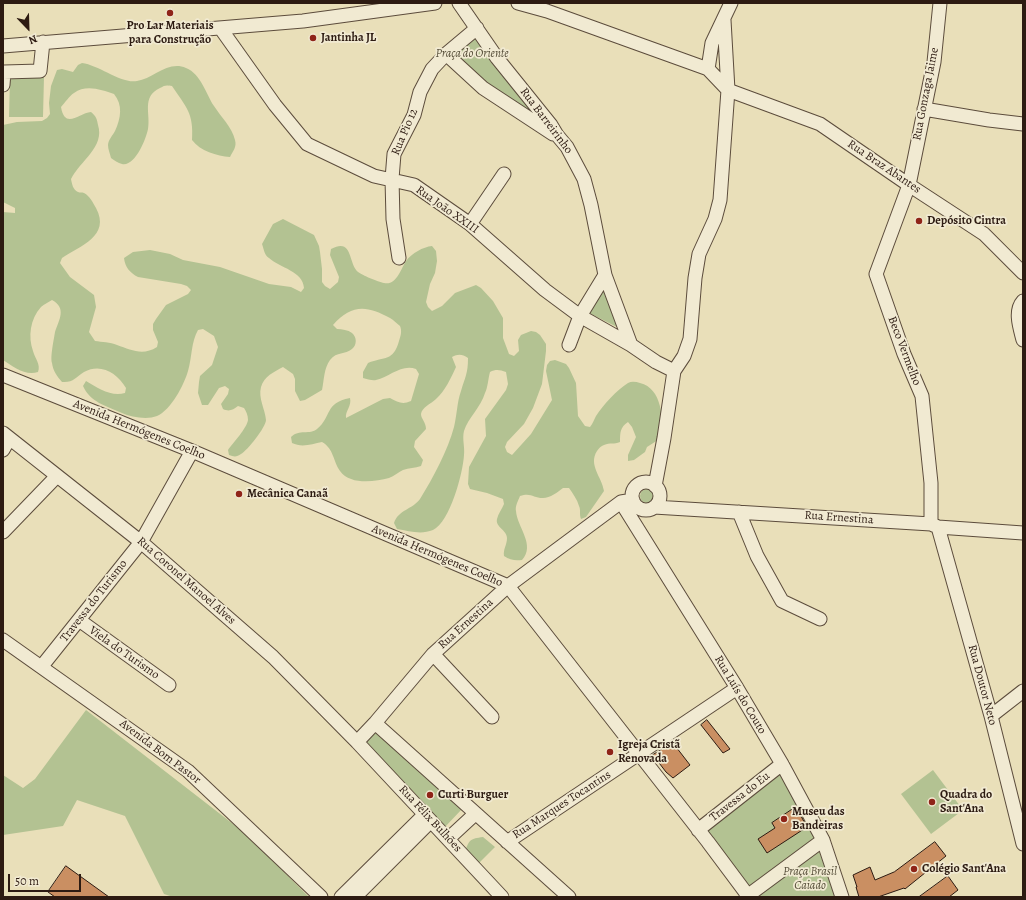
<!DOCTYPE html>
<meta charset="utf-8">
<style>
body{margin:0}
#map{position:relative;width:1026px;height:900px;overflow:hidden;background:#e9dfb9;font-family:Alegreya,serif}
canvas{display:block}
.frame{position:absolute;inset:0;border:4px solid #2d1b12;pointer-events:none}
.north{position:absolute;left:8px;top:8px;width:40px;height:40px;-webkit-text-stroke:3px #f1ead2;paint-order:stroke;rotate:157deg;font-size:11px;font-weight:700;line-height:16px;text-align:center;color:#2d1b12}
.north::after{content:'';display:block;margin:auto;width:14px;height:18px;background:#2d1b12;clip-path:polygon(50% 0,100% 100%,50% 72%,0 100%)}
.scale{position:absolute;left:8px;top:874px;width:73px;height:18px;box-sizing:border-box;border:2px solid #2d1b12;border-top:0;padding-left:5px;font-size:12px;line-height:14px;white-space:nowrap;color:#2d1b12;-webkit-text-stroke:3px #f1ead2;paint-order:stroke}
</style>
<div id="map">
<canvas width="1026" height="900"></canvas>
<div class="frame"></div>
<div class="north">N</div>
<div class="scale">50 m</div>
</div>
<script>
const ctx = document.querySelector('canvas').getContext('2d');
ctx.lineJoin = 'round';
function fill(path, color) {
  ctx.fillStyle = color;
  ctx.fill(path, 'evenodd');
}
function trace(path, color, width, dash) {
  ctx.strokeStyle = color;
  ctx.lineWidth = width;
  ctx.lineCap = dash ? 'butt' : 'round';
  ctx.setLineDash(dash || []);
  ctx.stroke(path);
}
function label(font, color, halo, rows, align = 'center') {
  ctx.font = font + ' Alegreya,serif';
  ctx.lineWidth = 3.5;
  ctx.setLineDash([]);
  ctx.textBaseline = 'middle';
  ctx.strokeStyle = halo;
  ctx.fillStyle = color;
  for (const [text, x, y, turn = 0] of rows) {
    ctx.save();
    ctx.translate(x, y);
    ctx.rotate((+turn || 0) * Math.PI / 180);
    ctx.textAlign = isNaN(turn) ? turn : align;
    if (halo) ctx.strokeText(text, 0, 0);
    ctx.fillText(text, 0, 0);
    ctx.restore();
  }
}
fill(new Path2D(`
 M474,35L550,128L489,87L450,53Z
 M82,63C99,65 121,84 137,81C153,79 168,60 186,68C201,74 206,94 214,106C221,117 232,127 235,140C237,147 233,151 230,157C217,156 200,151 192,140C194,113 186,107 172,86C166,85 165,85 160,88C141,97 151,114 148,129C146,139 135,167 122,164C118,163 114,160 111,158C110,154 108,149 108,145C108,140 113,135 115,131C121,118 123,105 114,94C102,90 86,84 74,93C69,96 65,103 61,107C65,130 79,113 91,112C96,116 97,119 98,125C105,147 80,161 71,179C72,184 73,190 78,192C80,193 82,192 84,193C90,196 93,203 96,208C111,236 80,246 62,258L60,263L70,277L94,295L96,307L89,332L95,341C102,342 110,342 117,345C131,350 143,356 157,347L158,342L153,330V324L156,319L166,305L188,294L191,290L187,286L181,284L138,277C130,273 125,267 124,258L133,252L150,250L170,254L183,260L220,267L269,284L291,287L301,292L304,288C303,271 280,268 269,258C264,255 264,249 262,244L273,224L283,219L314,235L319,246L320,252L322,269V282L325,286L330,289L338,282L339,277L330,255L331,249C353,237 348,263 358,272C362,275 378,282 384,283C396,286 401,269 406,261C412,253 423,247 432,246L436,251L437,261L435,273L430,284L426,302L428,307L432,311L442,306L455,293L476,285L481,288L493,301L503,318V338L509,354L514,356L519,351L518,340L521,335L531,331L536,332L540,335L546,344V351L542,384L533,408L524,424L507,442L505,447L507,452L512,455L531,434L552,400L546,371L547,365L550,361L555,360L566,364L569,368L576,383L578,416L585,426L590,427C593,423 594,420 596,416C603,405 617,390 628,383C632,381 636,382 640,383C662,388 664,420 661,438L647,447L645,452L634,460L628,461V455L636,437L632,427L628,422C620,427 620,433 620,442C614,445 610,442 604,445C601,446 599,448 597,451C588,465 602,477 604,491L586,517L581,519C579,514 581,510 579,506C577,499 573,494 569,488H563C558,492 550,498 543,498C533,498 531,492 520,496C518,501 515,506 516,511C517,527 536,545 522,560C515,561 510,560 504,556C503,549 507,545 507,538C507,530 495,527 497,519C498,514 502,509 504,504L503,499L487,493L470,489L468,484L469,467L486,436L485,419L506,390L508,384L506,372C500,370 496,369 490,372C488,379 488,387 485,393C481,407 468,418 464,431C462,439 465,447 464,455C463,473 450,522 433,530C421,535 409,531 397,529L394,523C398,510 413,509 420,499C433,478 448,450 454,427C457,415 457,402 461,391C465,377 468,374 468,358C462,354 458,354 452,357L456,367C451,378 445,391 436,399C431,404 422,407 421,414C421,419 426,422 426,429L415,441L414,447L423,460L421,466C415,468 409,468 403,470C399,472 394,476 389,478C374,482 350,485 340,471C333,461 334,449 322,442C312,444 302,448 292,443L291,437C299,429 310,435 317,429C332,417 324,403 350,398C352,406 345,411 346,418L383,399L390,398C398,402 402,405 411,401L419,374L416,369C401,364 390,377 376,380C373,381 367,379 363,378V372L368,363C385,356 393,362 399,341C401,335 402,331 400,326C396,323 394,320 390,318C367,305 351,304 333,325L337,329C342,329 348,330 352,333C357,337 357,345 352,349C345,355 337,351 330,360C324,368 324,380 322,390L305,400L300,401L295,391V379L293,374L283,367C274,372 264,376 261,387C258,398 265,409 266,420C266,427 247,451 241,454C237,457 234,457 229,455L228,450C233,443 247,428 248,420C248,415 246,411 244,408L238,406C233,410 229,412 223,409L221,404L228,394L229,389L225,386L219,388L208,405H202L198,393L199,382L200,376L212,365L218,347L214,336L203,329L198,330C191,342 192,358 188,371C184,385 171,410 157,416C147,420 131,417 122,413C106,406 90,402 83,386L86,381C98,388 111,397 125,393L126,388C117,373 101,363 84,372C76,377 73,383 62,382C57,376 53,371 52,363C50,357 54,339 55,332C59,320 67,308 52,300C49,302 44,304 41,307C30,319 28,337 33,351C35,359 41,364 38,372C25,376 14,367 3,360V212L15,213V208L3,202V125L17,122L42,121L47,118L50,114L49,103L51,86L57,70L62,69L73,72L78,65Z
 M10,77H44L43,117H9Z
 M606,285L621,329L589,313Z
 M640 496a7 7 0 1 1 14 0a7 7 0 1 1-14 0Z
 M86,710L246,834L309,897H173L164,894L125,816L77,800L63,826L3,835V775L23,788L35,779Z
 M375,729L462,809L445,827L363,741Z
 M933,770L963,810L931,834L901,794Z
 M781,771L819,839L751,889L705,830Z
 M483,837L495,847L477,865L465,851C470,839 470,839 483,837Z
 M819,851L835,897H756Z`), '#b3c292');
const building = new Path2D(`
 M707,720L730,749L723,753L701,725Z
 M673,743L690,765L673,778L666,772L653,755Z
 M796,807L807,827L767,853L758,839L775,828L772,823Z
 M935,842L946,856L905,889L904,888L878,897H859L856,887H857L853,875L870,867L875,880L894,872Z
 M66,866L109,897H55L48,892Z
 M948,876L958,890L949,897H919Z`);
fill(building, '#ca8f62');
trace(building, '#2d1b12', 1);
const minor = new Path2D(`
 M459,3L497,58L551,125L557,135L567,147L584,179L591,205L605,275L631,345
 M518,3L547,11L708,69L728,90L820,124L909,185L984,234L1023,273
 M221,29L275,105L307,144L374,176L414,185L470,224L545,290L580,316L631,345L656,362L674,371
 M3,46L303,21L435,3
 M446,54L483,88L553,134
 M708,69L712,43L731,3
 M3,85L4,72L40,71L43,42
 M924,109L989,120L1023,124
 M470,224L504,174
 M399,258L393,219L392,179L394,154L414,115L420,92L432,69L446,54L477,28
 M1023,301C1014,311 1020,328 1023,340
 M569,345L580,316L605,275
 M3,375L192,451L508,586L708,842L749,897
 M3,433L141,542L273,657L357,742L502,897
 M3,450L9,439
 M632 496a14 14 0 1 1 28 0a14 14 0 1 1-28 0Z
 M655,486L664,438L674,371L684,356L690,339L695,278L699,254L715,219L720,200L728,90L724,20
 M621,502L737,688L782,764L823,840L842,897
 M654,507L931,524L938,527L1023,533
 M739,512L757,556L782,601L820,619
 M931,524V483L922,396L904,354L876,274L909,185L934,62L940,3
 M938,527L991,716L1023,844
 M3,532L57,476
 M79,620L169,685
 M3,640L188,771L321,897
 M433,654L492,717
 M42,666L141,542L192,451
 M991,716L1023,691
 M375,723L569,897
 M357,742L375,723L433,654L508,586L621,502L633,500
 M698,830L782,764
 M448,839L475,814
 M507,842L737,688
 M341,897L425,814
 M355,897L431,821
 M746,897L823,840`);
trace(minor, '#5c4c3c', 15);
trace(minor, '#f1ead2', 13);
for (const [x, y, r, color] of [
 [170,13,4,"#8f2418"],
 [313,38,4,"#8f2418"],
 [919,221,4,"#8f2418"],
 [239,494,4,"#8f2418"],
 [610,752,4,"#8f2418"],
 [430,795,4,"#8f2418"],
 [932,802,4,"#8f2418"],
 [784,819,4,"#8f2418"],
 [914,869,4,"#8f2418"]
]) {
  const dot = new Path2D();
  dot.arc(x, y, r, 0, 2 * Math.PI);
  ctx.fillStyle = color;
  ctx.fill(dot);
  trace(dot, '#f1ead2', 1.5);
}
label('bold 12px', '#2d1b12', '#f1ead2', [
 ["Pro Lar Materiais",170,26,"center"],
 ["para Construção",170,40,"center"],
 ["Jantinha JL",321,38],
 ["Depósito Cintra",927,221],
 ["Mecânica Canaã",247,494],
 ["Igreja Cristã",618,745],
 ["Renovada",618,759],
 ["Curti Burguer",438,795],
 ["Quadra do",940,795],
 ["Sant'Ana",940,809],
 ["Museu das",792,812],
 ["Bandeiras",792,826],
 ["Colégio Sant'Ana",922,869]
], 'left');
label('italic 12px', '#554d38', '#f1ead2', [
 ["Praça do Oriente",472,54],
 ["Praça Brasil",810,872],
 ["Caiado",810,886]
]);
label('12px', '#2d1b12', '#f1ead2', [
 ["Rua Gonzaga Jaime",926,94,-79],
 ["Rua Barreirinho",546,121,53],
 ["Rua Pio 12",405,132,-67],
 ["Rua Braz Abantes",884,167,34],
 ["Rua João XXIII",447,210,35],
 ["Beco Vermelho",904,351,69],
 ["Avenida Hermógenes Coelho",139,430,22],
 ["Rua Ernestina",839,518,4],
 ["Avenida Hermógenes Coelho",437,556,23],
 ["Rua Coronel Manoel Alves",186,581,41],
 ["Travessa do Turismo",94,601,-52],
 ["Rua Ernestina",466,624,-42],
 ["Viela do Turismo",124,653,35],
 ["Rua Doutor Neto",982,685,75],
 ["Rua Luís do Couto",740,695,59],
 ["Avenida Bom Pastor",160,752,37],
 ["Travessa do Eu",740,797,-38],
 ["Rua Marques Tocantins",562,805,-33],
 ["Rua Félix Bulhões",430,819,47]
]);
</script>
